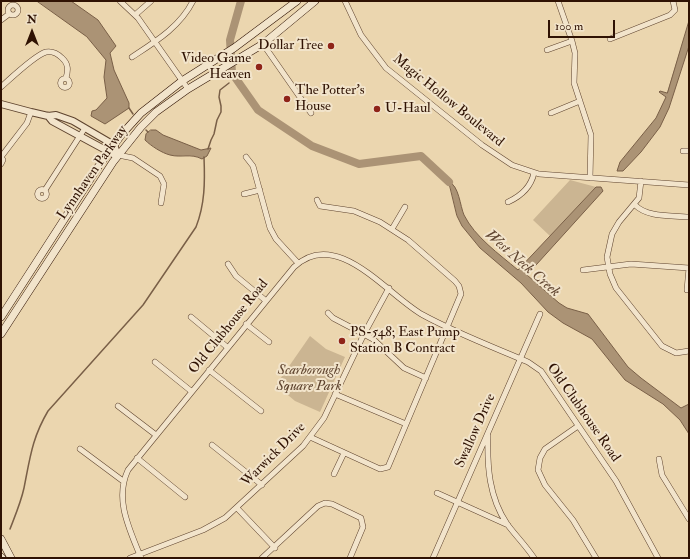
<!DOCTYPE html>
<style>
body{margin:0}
#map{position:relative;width:690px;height:559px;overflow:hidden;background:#ebd6af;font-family:"IM FELL Double Pica",serif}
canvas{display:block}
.frame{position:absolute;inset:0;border:2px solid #2f1203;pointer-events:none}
.north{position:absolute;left:12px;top:12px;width:40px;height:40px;-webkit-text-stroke:3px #f2e4cb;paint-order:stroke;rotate:0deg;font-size:11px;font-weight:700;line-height:16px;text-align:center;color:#2f1203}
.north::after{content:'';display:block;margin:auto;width:14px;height:18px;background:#2f1203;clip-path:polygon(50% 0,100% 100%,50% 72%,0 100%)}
.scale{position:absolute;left:548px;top:20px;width:67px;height:18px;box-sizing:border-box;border:2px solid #2f1203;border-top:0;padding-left:5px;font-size:12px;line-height:14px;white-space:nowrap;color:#2f1203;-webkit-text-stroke:3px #f2e4cb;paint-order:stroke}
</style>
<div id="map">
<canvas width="690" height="559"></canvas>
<div class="frame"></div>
<div class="north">N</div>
<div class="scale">100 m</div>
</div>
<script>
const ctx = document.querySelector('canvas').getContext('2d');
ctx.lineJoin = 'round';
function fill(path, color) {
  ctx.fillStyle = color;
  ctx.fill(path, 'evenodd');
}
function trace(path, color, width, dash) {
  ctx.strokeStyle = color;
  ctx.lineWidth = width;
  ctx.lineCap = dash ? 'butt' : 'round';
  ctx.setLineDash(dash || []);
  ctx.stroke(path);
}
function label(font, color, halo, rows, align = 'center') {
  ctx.font = font + ' "IM FELL Double Pica",serif';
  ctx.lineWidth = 4;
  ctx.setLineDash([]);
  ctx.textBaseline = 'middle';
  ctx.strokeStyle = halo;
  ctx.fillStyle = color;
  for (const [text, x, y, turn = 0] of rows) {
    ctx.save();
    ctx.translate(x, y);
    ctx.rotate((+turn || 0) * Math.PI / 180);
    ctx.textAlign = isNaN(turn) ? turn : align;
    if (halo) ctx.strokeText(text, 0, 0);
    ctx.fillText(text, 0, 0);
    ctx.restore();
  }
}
fill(new Path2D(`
 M570,180L596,187L550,236L533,220Z
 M310,336L326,349L345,357L320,412L295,401L276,385Z`), '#cbb592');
const water = new Path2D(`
 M37,1H71L98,20L116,46L110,53L114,70L129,103V108L105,124L91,116L92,111L96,110L107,98L104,77L106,60L87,37Z
 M689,21V46L669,108L660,127L641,152L623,171H617L620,162L656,118L666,97L659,92L660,91L667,93Z
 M151,130H156L163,135L201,150L211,148L207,156L202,159C191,153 181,158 170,155C162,153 151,146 145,140L146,134Z
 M449,182C459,185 460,206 464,215C475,237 499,254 518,270L596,187H601L603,191L527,275L559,303L567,308L588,314L628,367L641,378L681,408L689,404V434L680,420L663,404L625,380L592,339L563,323L548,312L521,283L480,248L462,226L457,216Z`);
fill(water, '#ab9375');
trace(water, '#795f47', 1);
trace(new Path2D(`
 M129,108L133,114
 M146,130L148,132
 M208,149L211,140L214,134L217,120L221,112V106L219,97L220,90L229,83
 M10,529C15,516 21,502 24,488C30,458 32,438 48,411L143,305L196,227C205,204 205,182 204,157`), '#795f47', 1.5);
trace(new Path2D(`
 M241,1L230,40L232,73L258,110L312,146L359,164L421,156L449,182`), '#ab9375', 8);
const minor = new Path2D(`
 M120,1L138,18L188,89
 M345,1L361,35L386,68L482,145L512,165L539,174L689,185
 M558,1L572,41L575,53L574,83L591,135L590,178
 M8 10a5 5 0 1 1 10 0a5 5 0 1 1-10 0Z
 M135,15L151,1
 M1,20L9,14
 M610,39L670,15L675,10L673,1
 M263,44L311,113
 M547,50L572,41
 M132,57C155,42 180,27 193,1
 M60.5 83a4.5 4.5 0 1 1 9 0a4.5 4.5 0 1 1-9 0Z
 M1,87C10,79 35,55 46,52C52,51 58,54 62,58C69,64 68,71 66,78
 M551,113L580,101
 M683,151H689
 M118,155L133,158L160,176L164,184L161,203
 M1,157L27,123L31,112
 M1,157L3,160L1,164
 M246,157L253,166L270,228L276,239L298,263
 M641,181L639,198L619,222L612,234L607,257L610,274L616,288L662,346L676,353L689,351
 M37.5 194a4.5 4.5 0 1 1 9 0a4.5 4.5 0 1 1-9 0Z
 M45,190L85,128
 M244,194L260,190
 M508,202C521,196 531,187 534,173
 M635,205C648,218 671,215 689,217
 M392,229L405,207
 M228,264L236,276L265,300
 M583,270L631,264L689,268
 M687,290L689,268
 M328,313L333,318L373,339L404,368L426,378
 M191,317L227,347
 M246,324L269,342
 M155,362L191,391
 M209,370L261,411
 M335,394L406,424
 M118,406L156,435
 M578,426L545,449L540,458L538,470L545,485L573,520L596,558
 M488,435C487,467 489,497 507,524C516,536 526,546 534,558
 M310,437L380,469L388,467L461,294L459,286L455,281L408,240L380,222L354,211L320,206L317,200
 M212,445L262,485
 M80,449L123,481
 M137,458L185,497
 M659,459L662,475L689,519
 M334,474L344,453
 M437,493L508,525
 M237,508L275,548
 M130,558L203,530L225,518L303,446L324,418L364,334L389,288
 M141,558C130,530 114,500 128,470L294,267C337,226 388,296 423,315C456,333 493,347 528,362L541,371L616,481L658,558
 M262,558L318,506L325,503L332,504L361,518L363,527L350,558
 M433,558L540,314`);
const tertiary = new Path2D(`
 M1,104L31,112L48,116L56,115L73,121L114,145L118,155
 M48,116L52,121L113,154`);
const secondary = new Path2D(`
 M1,317L98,167L122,134L141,113L182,81L234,48L297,1
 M1,334L113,162L141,127L156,112L188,89L263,44L315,1
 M1,539L11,558
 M1,557L2,558`);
trace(minor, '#5e432e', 6);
trace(tertiary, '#5e432e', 8);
trace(secondary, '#2f1203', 8);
trace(minor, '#f2e4cb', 5);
trace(tertiary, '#f2e4cb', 6);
trace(secondary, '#f2e4cb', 7);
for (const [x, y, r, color] of [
 [331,46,4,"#8f2418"],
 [259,67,4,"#8f2418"],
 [287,99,4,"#8f2418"],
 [377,109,4,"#8f2418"],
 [342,341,4,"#8f2418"]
]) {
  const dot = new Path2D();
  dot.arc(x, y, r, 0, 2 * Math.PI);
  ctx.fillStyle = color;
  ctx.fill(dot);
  trace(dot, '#f2e4cb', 1.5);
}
label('14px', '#2f1203', '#f2e4cb', [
 ["Dollar Tree",323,46,"right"],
 ["Video Game",251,59,"right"],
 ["Heaven",251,75,"right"],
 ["The Potter's",295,91],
 ["House",295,107],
 ["U-Haul",385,109],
 ["PS-548; East Pump",350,333],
 ["Station B Contract",350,349]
], 'left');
label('14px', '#2f1203', '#f2e4cb', [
 ["Magic Hollow Boulevard",448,101,39],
 ["Lynnhaven Parkway",93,173,-55],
 ["Old Clubhouse Road",229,327,-51],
 ["Old Clubhouse Road",583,413,55],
 ["Swallow Drive",476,431,-66],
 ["Warwick Drive",274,455,-45]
]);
label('italic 14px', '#5e432e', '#f2e4cb', [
 ["Scarborough",309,371],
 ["Square Park",309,387]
]);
label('italic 15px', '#614631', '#f2e4cb', [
 ["West Neck Creek",522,264,41]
]);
</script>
